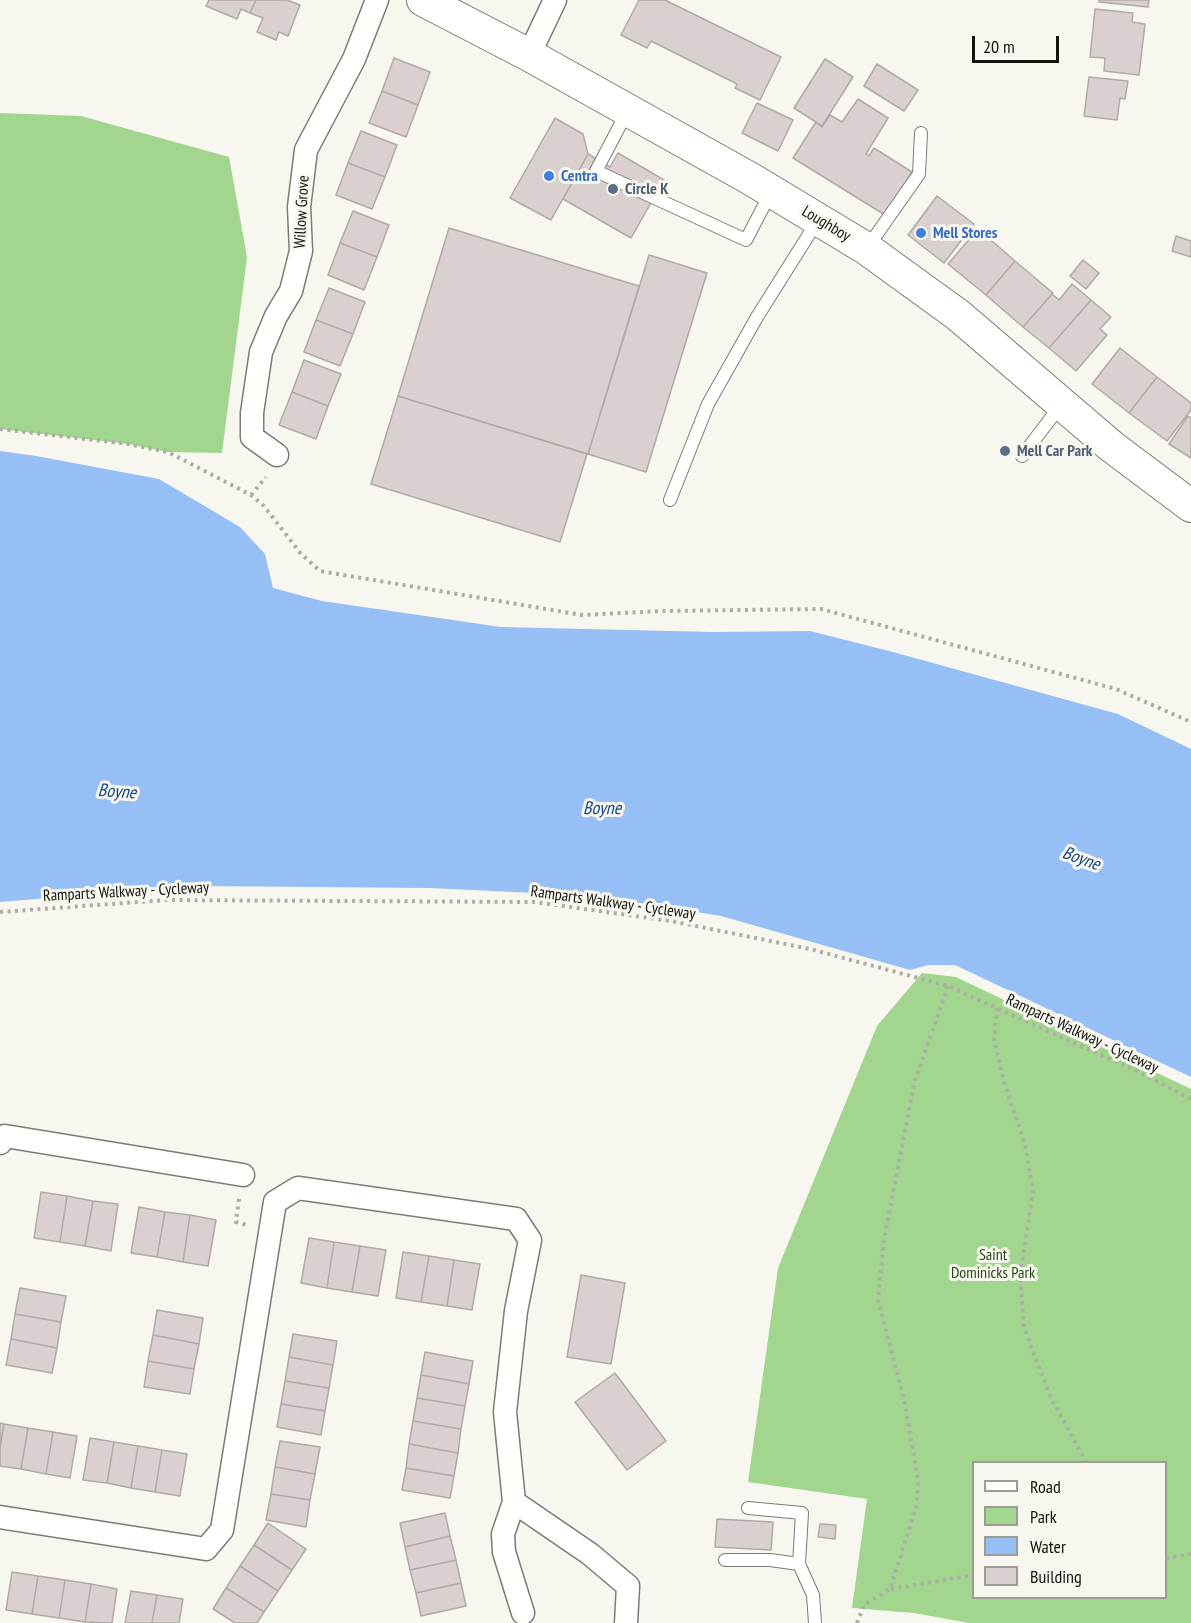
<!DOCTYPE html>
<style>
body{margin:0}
#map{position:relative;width:1191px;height:1623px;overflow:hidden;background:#f8f7ef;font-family:"PT Sans Narrow",sans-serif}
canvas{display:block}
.legend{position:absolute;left:972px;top:1461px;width:195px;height:138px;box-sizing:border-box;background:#f8f7ef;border:2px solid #9c9b95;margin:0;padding:8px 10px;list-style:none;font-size:18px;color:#12120f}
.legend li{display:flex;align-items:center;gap:12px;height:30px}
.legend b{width:30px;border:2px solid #9c9b95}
.scale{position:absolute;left:972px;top:36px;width:87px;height:27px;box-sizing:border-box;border:3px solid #12120f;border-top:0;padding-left:8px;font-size:18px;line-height:21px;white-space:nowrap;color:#12120f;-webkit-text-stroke:4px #f8f7ef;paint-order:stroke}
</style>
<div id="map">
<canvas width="1191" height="1623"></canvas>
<ul class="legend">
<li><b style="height:8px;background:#fff"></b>Road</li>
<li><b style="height:16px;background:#a2d58e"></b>Park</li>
<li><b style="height:16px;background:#95bff5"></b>Water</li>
<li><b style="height:16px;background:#d9d0cf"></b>Building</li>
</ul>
<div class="scale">20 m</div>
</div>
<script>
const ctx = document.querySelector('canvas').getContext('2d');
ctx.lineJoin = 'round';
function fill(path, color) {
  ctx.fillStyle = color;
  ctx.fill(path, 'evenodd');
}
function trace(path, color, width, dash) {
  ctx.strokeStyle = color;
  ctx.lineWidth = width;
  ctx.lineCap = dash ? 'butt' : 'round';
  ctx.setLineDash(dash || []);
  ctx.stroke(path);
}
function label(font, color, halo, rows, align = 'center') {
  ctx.font = font + ' "PT Sans Narrow",sans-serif';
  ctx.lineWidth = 6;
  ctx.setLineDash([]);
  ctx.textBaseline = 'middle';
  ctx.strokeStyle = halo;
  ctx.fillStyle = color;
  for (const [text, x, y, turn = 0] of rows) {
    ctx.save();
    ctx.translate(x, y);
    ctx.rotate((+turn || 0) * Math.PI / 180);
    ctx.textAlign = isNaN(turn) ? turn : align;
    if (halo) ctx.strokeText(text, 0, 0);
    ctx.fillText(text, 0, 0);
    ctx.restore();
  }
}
fill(new Path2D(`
 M0,113L81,116L229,157L247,257L222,453L168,452L128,444L0,429Z
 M922,973L956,977L1191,1089V1623H969L914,1613L852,1608L867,1499L748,1482L778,1268L877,1026ZM974,1462H1166V1598H974Z`), '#a2d58e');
fill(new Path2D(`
 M0,451L36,456L159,479L240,527L265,554L273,588L322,601L501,627L713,632L810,631L893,652L1118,714L1191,749V1077L955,965H928L910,970L721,916L597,896L430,888L197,886L0,902Z`), '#95bff5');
const building = new Path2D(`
 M209,0H256L250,13L241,9L237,19L206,6Z
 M256,0H287L300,5L288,36L279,32L276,40L257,32L263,18L250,13Z
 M639,0H665L781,57L760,100L735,88L737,84L651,41L647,48L621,35Z
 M1099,0H1149L1148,7L1099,2Z
 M1095,9L1133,13L1132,22L1145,24L1139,75L1104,71L1105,58L1090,57Z
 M394,58L430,72L418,105L382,91Z
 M825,59L853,77L822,126L794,108Z
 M877,64L918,90L904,111L864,86Z
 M1089,77L1128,81L1125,99L1120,98L1117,120L1084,116Z
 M382,91L418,105L406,137L369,123Z
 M858,99L888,118L866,154L869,156L874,148L912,172L885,215L793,158L816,122L822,127L830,115L842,122Z
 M757,103L793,120L778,151L742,133Z
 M555,118L583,134L588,154L551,220L510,198Z
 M361,131L397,145L385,177L348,163Z
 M618,153L664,180L631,238L563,199L588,154L610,167Z
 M348,163L385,177L372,209L336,195Z
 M937,196L974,224L944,263L908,235Z
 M353,211L389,225L377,257L340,243Z
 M449,228L639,286L588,454L398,396Z
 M978,229L1015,261L986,295L948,264Z
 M1176,236L1191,241V257L1172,251Z
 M340,243L377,257L364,290L328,275Z
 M649,255L707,273L646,472L588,454Z
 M1083,260L1099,273L1086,289L1070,276Z
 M1015,261L1053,293L1023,327L986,295Z
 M1072,284L1091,300L1049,348L1023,327L1052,294L1059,300Z
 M329,288L365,302L353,334L316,320Z
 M1091,300L1111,317L1100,329L1107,335L1076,371L1049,348Z
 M316,320L353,334L340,366L304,352Z
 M1120,348L1157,377L1129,413L1092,384Z
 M304,360L341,374L328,406L292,392Z
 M1157,377L1191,403V410L1167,441L1129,413Z
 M292,392L328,406L316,439L279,425Z
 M398,396L587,454L560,542L371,484Z
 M1188,416L1191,418V458L1169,444Z
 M41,1192L67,1196L60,1242L34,1238Z
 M67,1196L93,1201L85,1246L60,1242Z
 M93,1201L118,1204L111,1251L85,1246Z
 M139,1207L165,1212L157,1257L131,1253Z
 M165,1212L190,1215L183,1262L157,1257Z
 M190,1215L216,1220L208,1266L183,1262Z
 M309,1238L334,1242L327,1288L301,1283Z
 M334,1242L360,1246L352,1292L327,1288Z
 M360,1246L386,1250L378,1296L352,1292Z
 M403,1252L429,1256L421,1302L396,1298Z
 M429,1256L454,1260L447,1306L421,1302Z
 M454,1260L480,1264L472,1310L447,1306Z
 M581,1275L625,1283L611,1364L567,1357Z
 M20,1288L66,1296L61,1322L15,1314Z
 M157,1310L203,1318L199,1344L153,1335Z
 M15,1314L61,1322L57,1348L11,1339Z
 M293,1334L337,1341L333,1365L289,1357Z
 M153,1335L199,1344L194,1369L148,1361Z
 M11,1339L57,1348L52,1373L6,1365Z
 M425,1352L473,1361L469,1384L421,1375Z
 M289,1357L333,1365L329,1388L285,1381Z
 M148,1361L194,1369L190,1394L144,1387Z
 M615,1373L666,1441L627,1470L575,1402Z
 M421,1375L469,1384L465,1406L417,1398Z
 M285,1381L329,1388L325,1411L281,1404Z
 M417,1398L465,1406L461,1429L413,1421Z
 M281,1404L325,1411L321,1435L277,1427Z
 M413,1421L461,1429L458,1453L409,1444Z
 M0,1423L4,1424L0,1448Z
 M4,1424L28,1428L21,1469L0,1466V1448Z
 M28,1428L53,1432L46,1474L21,1469Z
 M53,1432L77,1436L70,1478L46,1474Z
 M90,1438L114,1442L107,1483L83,1480Z
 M280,1441L320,1447L315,1474L275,1467Z
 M114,1442L138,1446L131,1488L107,1483Z
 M409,1444L458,1453L454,1476L406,1468Z
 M138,1446L162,1450L155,1492L131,1488Z
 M162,1450L187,1454L180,1496L155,1492Z
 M275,1467L315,1474L310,1500L271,1494Z
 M406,1468L454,1476L450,1498L402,1490Z
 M271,1494L310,1500L306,1527L266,1520Z
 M445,1513L450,1536L405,1547L400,1523Z
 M717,1519L773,1522L771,1550L715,1547Z
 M268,1523L306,1549L292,1570L254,1545Z
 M820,1524L836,1525L835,1539L818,1537Z
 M450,1536L456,1560L410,1570L405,1547Z
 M254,1545L292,1570L278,1591L240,1566Z
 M456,1560L461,1583L416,1593L410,1570Z
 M240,1566L278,1591L264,1612L226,1588Z
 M12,1572L38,1576L32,1614L6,1610Z
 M38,1576L65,1580L59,1618L32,1614Z
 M65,1580L91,1584L85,1622L59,1618Z
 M461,1583L466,1606L421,1616L416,1593Z
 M91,1584L117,1589L112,1623L85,1622Z
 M226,1588L264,1612L257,1623H235L213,1609Z
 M131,1591L157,1595L152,1623H125Z
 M157,1595L183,1599L179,1623H152Z`);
fill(building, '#d9d0cf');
trace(building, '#b1a9a7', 1.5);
const lane = new Path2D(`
 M627,112L596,171L746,240L771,192
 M867,248L919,174L921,133
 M1022,456L1061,405
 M670,500L708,404L757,317L818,220
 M748,1508L802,1513L799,1564
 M725,1560H770L799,1564L813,1595L815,1623`);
const street = new Path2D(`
 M529,55L555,0
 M277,455L252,437V413L261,352L276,316L291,291L301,251L299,207L306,150L354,59L377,0
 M0,1143L5,1136L243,1175
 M514,1502L503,1534L504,1552L523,1613
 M0,1517L206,1549L222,1530L275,1202L298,1188L516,1219L530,1240L516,1311L505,1412L514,1502L590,1554L628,1586L626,1623`);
const secondary = new Path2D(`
 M423,0L529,55L751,179L867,249L958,315L1111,446L1191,506`);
trace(lane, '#7c7b74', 14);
trace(street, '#7c7b74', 25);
trace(secondary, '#7c7b74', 34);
trace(new Path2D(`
 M0,429L128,444L168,452L251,495L264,506L301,554L320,571L582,615L663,611L821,609L1116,689L1191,722
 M251,495L266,477
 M0,912L166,900L534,902L671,921L810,949L948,986L1141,1073L1191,1099
 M997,1008L994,1040L1004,1082L1025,1144L1033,1192L1020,1276L1024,1328L1050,1396L1086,1462
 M239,1199L236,1222L247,1225
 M1166,1558L1191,1554
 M891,1589L974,1575
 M857,1623L864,1605L890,1589L917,1504L918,1480L904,1399L878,1300L884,1240L914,1084L948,986`), '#adada6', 4, [3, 4.5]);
trace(lane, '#fff', 12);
trace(street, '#fff', 22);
trace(secondary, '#fff', 32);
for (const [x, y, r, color] of [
 [549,176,6,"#3f7fe0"],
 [613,189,6,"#5c6f8a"],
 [921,233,6,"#3f7fe0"],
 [1005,451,6,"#5c6f8a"]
]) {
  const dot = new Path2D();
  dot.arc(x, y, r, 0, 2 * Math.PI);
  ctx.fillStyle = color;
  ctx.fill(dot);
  trace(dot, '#f8f7ef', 2);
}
label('bold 16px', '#366cbe', '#f8f7ef', [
 ["Centra",561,176],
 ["Mell Stores",933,233]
], 'left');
label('bold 16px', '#4e5e75', '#f8f7ef', [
 ["Circle K",625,189],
 ["Mell Car Park",1017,451]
], 'left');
label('16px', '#12120f', '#f8f7ef', [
 ["Willow Grove",302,212,-87],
 ["Loughboy",826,224,31],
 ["Ramparts Walkway - Cycleway",126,892,-3],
 ["Ramparts Walkway - Cycleway",613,903,8],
 ["Ramparts Walkway - Cycleway",1082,1034,25]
]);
label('16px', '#234414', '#f8f7ef', [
 ["Saint",993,1255],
 ["Dominicks Park",993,1273]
]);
label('italic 18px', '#144782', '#f8f7ef', [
 ["Boyne",117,792,4],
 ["Boyne",602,809],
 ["Boyne",1081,859,20]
]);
</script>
